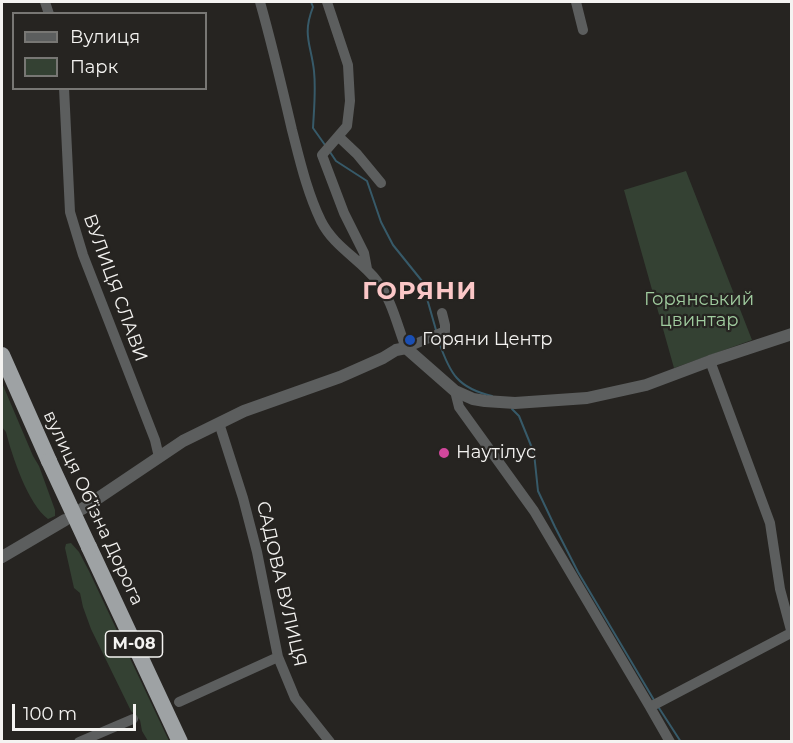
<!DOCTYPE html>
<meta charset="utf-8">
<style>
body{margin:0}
#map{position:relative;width:793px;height:743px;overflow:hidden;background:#262421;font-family:Montserrat,sans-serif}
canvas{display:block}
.frame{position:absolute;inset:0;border:3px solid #f4f3f1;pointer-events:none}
.legend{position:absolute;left:12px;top:12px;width:195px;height:78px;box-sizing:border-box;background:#262421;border:2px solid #787774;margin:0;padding:8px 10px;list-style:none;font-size:18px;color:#f4f3f1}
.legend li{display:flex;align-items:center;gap:12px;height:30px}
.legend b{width:30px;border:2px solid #787774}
.scale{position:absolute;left:12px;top:704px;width:124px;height:27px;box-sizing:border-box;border:3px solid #f4f3f1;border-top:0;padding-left:8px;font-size:18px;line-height:21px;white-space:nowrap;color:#f4f3f1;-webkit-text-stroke:4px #262421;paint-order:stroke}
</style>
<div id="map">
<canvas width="793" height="743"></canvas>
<div class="frame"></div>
<ul class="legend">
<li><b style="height:8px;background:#5c5e5e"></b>Вулиця</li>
<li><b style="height:16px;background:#344133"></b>Парк</li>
</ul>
<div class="scale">100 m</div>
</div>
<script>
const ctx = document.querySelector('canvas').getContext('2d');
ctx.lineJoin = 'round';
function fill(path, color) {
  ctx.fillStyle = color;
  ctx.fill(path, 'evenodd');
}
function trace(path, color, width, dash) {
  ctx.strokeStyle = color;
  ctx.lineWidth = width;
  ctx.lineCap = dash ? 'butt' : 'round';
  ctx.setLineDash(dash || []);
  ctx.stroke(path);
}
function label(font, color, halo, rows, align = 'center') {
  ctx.font = font + ' Montserrat,sans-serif';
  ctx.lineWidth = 4.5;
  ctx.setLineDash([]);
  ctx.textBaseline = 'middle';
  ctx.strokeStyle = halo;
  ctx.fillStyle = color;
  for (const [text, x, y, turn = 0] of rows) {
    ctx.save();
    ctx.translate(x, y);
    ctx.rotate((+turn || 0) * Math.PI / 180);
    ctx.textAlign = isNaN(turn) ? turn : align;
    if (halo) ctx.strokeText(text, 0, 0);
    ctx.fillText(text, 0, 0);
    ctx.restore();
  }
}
fill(new Path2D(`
 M686,171L752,340L674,368L624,190Z
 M2,383L33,456L39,466L55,510V516L48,519C28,504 12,456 6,432L2,427Z
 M71,543L79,552L89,571L169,741H148L142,731L140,720L131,711L91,629L83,607L80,593L74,588L65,548L66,544Z`), '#344133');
trace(new Path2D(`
 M311,2L313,7C302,35 311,44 314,71C316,90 314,109 313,128L325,145
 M330,152L336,161L367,181L381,222L393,245L422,281L436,330
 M439,342C450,374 458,388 492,396
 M512,409L519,416L534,453L538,491L555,527L578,572L654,700
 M659,708L681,742`), '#375a69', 2);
trace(new Path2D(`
 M45,2L49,14
 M260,2C272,44 282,87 292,130C300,161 307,192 321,221C334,247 360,259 377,281C392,300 397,325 406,348L445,331V325L442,313
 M327,2L348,65L350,101L347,126L322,155L344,213L364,253L367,269
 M576,2L583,30
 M64,88L70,212L83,255L155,440L159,457
 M339,137L357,154L381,183
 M710,361L770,523L780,589L792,634
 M455,391L459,407L534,511L650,707L791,633
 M219,423L243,498L257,552L278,657L295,698L330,742
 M179,702L278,657
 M650,707L670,742
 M79,742L133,719`), '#5c5e5e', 10);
trace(new Path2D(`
 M82,509L183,441L244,411L340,377L383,358L396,350L406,348L455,391L473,399L485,401L515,403L587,398L646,385L710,361L792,334
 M2,557L65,520`), '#5c5e5e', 12);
trace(new Path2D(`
 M2,355L49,461
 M89,547L180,742`), '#9ea2a4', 16);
trace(new Path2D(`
 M49,461L89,547`), '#9ea2a4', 16);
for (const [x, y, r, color] of [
 [410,340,6,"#1a4fb4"],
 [444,453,6,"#d1479c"]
]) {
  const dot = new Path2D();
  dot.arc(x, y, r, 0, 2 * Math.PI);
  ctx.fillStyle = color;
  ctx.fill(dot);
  trace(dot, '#262421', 2);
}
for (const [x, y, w] of [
 [134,644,57]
]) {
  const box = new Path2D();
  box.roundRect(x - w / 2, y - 13, w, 26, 4.5);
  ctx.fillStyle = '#262421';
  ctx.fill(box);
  trace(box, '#f4f3f1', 1.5);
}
label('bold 16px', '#f4f3f1', null, [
 ["М-08",134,644]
]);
label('18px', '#f4f3f1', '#262421', [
 ["ВУЛИЦЯ СЛАВИ",115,288,70],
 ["вулиця Обʼїзна Дорога",93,508,65],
 ["САДОВА ВУЛИЦЯ",281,584,77]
]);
label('18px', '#a0cc9f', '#262421', [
 ["Горянський",699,300],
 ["цвинтар",699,321]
]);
label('18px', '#f4f3f1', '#262421', [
 ["Горяни Центр",422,340],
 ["Наутілус",456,453]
], 'left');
ctx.letterSpacing = '1.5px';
label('bold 24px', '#fbc7c7', '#262421', [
 ["ГОРЯНИ",420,292]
]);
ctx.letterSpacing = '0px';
</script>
